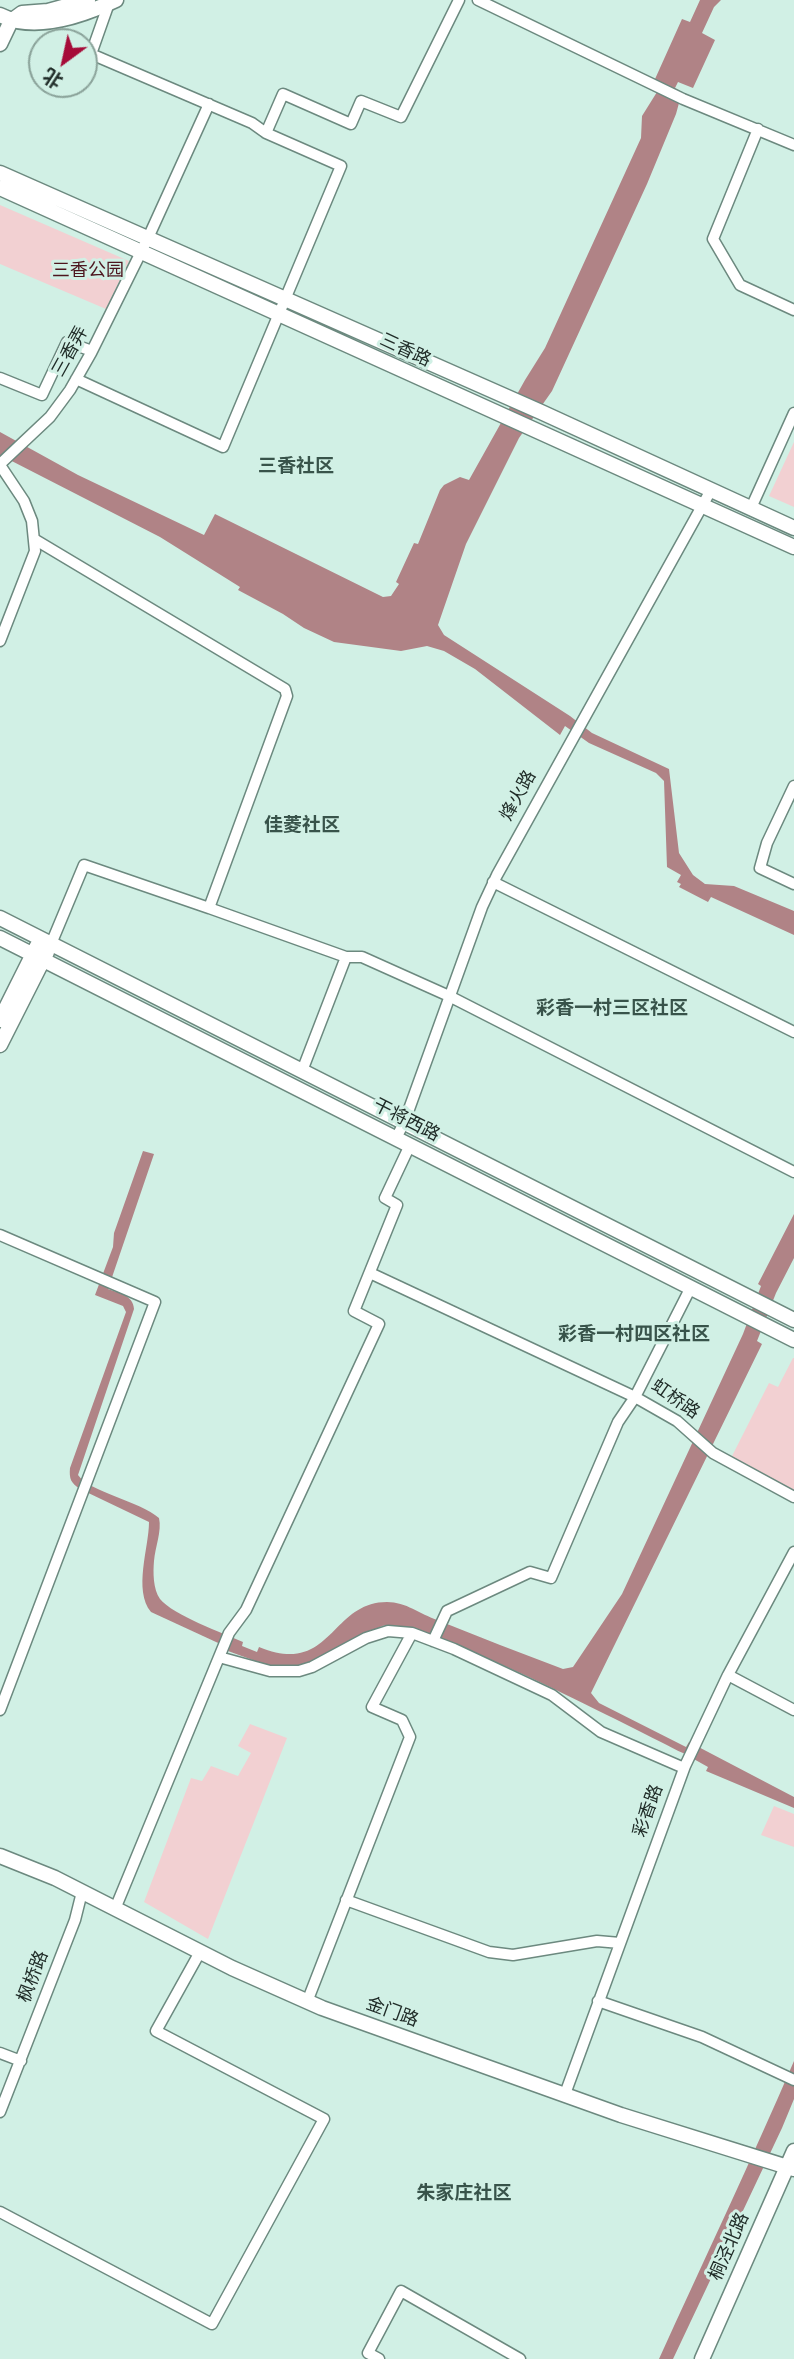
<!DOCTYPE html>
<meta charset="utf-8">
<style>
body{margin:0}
#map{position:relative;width:794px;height:2359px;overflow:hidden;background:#d1f0e5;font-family:"Titillium Web","Noto Sans SC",sans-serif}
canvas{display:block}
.north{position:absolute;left:28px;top:28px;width:70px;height:70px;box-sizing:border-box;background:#d1f0e5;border:2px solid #8aa299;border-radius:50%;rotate:213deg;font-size:19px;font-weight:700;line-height:28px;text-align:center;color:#202c28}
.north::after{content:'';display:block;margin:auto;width:24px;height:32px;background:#a60c39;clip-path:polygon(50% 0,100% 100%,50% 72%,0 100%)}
</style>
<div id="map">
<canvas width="794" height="2359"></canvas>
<div class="north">北</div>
</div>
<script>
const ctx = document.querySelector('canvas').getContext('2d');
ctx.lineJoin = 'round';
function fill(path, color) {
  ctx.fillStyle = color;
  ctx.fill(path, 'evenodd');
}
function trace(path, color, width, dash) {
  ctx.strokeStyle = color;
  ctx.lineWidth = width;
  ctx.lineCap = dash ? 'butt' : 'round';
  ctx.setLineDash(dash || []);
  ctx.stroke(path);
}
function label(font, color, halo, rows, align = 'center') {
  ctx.font = font + ' "Titillium Web","Noto Sans SC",sans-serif';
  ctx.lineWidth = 6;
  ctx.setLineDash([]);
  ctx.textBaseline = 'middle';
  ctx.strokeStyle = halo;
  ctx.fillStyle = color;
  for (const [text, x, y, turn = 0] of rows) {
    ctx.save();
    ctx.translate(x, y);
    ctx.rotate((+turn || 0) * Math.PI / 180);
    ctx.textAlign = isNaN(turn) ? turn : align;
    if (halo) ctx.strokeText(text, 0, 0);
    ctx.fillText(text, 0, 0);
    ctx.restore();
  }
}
fill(new Path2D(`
 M0,205L129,261L106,309L0,264Z
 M794,442V507L769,496Z
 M793,1358H794V1494L730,1460L769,1383L778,1387Z
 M250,1724L287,1738L208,1939L144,1902L191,1778L202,1781L211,1766L238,1776L251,1753L238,1746Z
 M774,1806L794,1814V1847L761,1835Z`), '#f2d0d2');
fill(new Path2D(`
 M700,0H721L714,7L702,33L715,40L693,88L678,82L675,88L682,92L676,114L647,184L552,391L519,438L466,544L438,625L444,635L570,716L592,733L669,769L679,853L693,875L705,884L734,886L794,911V935L711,897L708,902L679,887L681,884L677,882L681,875L667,867L664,781L656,773L589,743L565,726L560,735L475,669L444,651L427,646L401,651L334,642L304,628L283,614L238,590L240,587L160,537L0,455V432L78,475L204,535L215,514L383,597L391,596L399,584L396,582L414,543L418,544L440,490L444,485L460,477L469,480L525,380L545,348L641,138L642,116L657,92L651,88L682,19L690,22Z
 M143,1151L154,1154L108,1289C119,1293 133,1295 134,1309L78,1475C89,1492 140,1501 159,1518C162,1531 155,1547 154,1561C153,1572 153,1589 160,1599C173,1615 223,1633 243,1642L242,1646L257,1652L259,1647C332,1677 330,1602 387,1602C406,1602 420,1614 437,1620C479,1637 521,1653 563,1669L573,1667L622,1594L743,1334L761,1286L758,1284L794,1214V1258L776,1293L757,1341L762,1344L591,1693L599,1703L686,1747L689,1742L794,1797V1808L706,1771L708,1767L683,1753C638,1731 416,1614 382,1626L305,1666H269L228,1651L229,1648L151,1612C133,1590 149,1548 149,1522L80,1489C71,1483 69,1479 70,1468L126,1312L123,1306L95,1295L113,1247L114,1233Z
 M794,2061V2099L782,2128L673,2359H659C704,2260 751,2161 794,2061Z`), '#b08386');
const minor = new Path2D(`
 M478,0L683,99L794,145
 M758,129L713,239L740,285L794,310
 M266,133L283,94L351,124L361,101L401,117L459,0
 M0,378L42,395L67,342L92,351
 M76,379L223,447L341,166L266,133L252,123L91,54L109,3
 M0,464L50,417L70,390L91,353L148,238L209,104
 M0,465L24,501L32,521L35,551L0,641
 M751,508L794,413
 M34,539L285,689L287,696L209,908L84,865L51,944
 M794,786L767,843L760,868L794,884
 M493,882L794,1032
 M209,908L346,957L302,1071
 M346,957H362L449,996L794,1172
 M396,1138L404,1123L482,907L497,875L711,490
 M0,1235L155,1302L0,1710
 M370,1273L635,1397L618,1422L551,1578L530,1572L447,1611L433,1641
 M691,1287L635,1397L677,1421L713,1453L794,1497
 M219,1657L270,1671H299L312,1667L366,1638L388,1631L412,1633L454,1649L552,1695L601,1732L684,1768
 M728,1675L794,1710
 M346,1900L489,1952L513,1955L597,1941L620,1943
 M115,1909L229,1633L246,1610L379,1324L354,1311L397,1205L385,1198L410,1145
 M598,2001L702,2037L794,2080
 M307,2002L410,1737L402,1720L372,1707L412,1633
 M0,2053L21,2061
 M565,2094L685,1766L728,1675L794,1552
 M0,2112L75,1920L82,1892
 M0,2212L212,2324L324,2119L156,2031L200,1952
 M379,2359L368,2353L401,2291L520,2359`);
const major = new Path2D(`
 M0,15C35,33 82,16 116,0
 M0,44L11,21L22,13L48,11L88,0
 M0,173L541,412L794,528
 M0,188L794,547
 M0,918L794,1320
 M0,938L794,1340
 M0,1020L37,946
 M0,1045L47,952
 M0,1856L55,1878L232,1968L322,2008L621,2115L794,2169
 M702,2359L794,2151`);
trace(minor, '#6c897f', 13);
trace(major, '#6c897f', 17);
trace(minor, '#fff', 10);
trace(major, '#fff', 14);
label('18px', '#4d151e', '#d1f0e5', [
 ["三香公园",88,272]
]);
label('18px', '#202c28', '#d1f0e5', [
 ["三香路",405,351,25],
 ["三香弄",71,352,-61],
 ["烽火路",519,796,-61],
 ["干将西路",406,1121,27],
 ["虹桥路",675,1400,35],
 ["彩香路",649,1811,-70],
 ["枫桥路",34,1977,-69],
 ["金门路",392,2013,20],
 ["桐泾北路",730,2247,-66]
]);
label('bold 19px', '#38534a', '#d1f0e5', [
 ["三香社区",296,467],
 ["佳菱社区",302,826],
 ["彩香一村三区社区",612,1009],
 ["彩香一村四区社区",634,1335],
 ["朱家庄社区",464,2194]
]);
</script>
